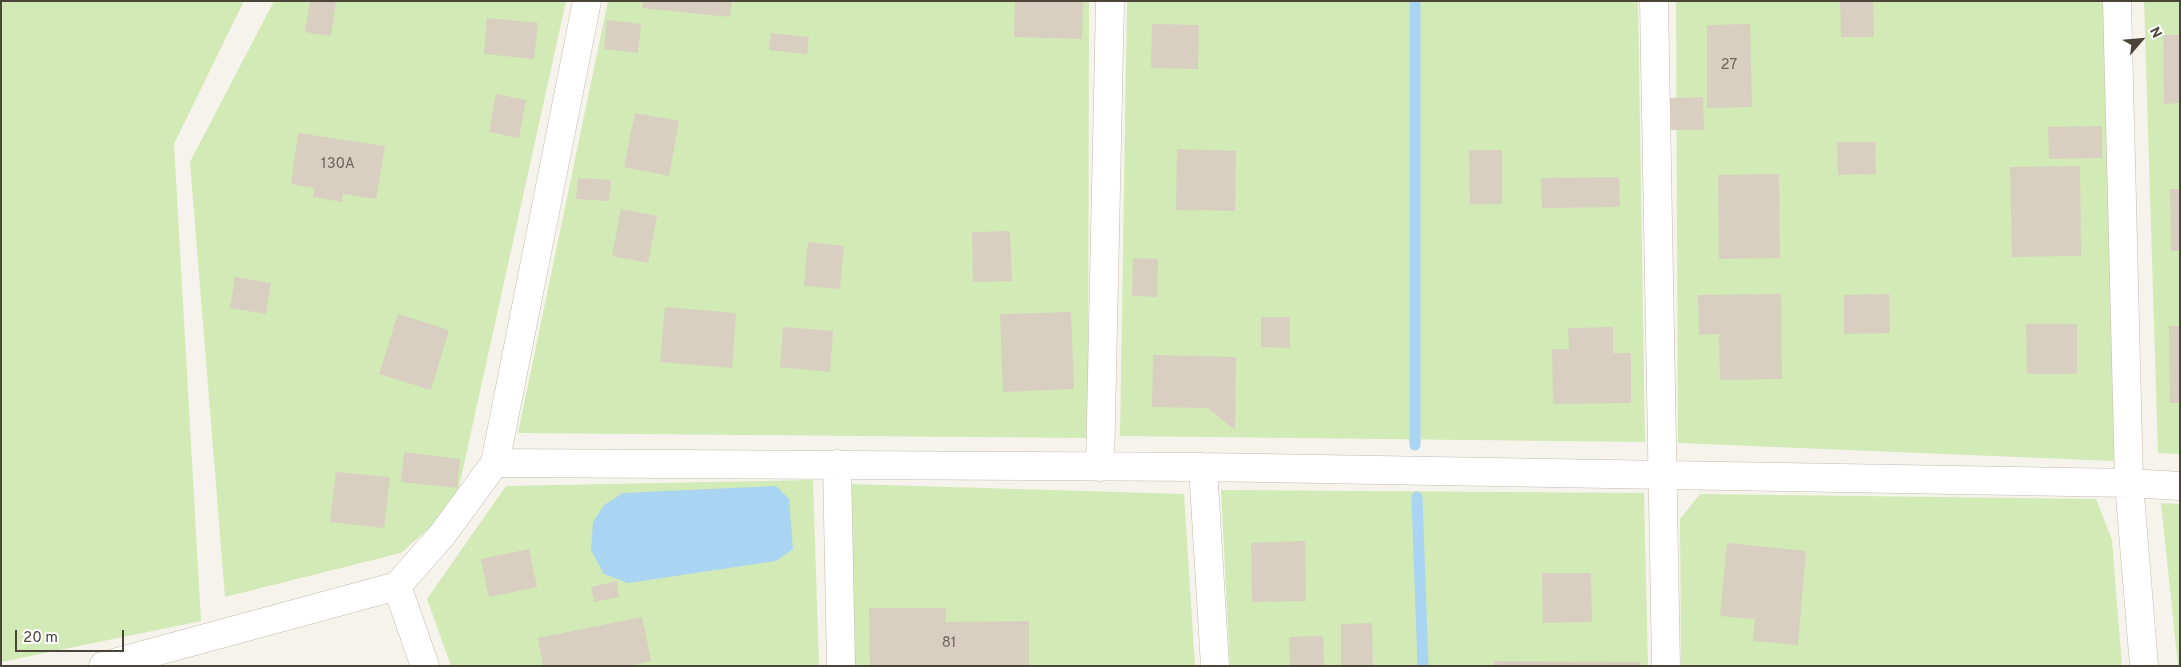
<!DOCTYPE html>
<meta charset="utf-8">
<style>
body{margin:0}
#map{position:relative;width:2181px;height:667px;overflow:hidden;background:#f6f3ec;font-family:Overpass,sans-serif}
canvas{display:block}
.frame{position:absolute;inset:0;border:2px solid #4b4439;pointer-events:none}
.north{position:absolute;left:2116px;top:15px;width:50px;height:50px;-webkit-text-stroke:4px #fff;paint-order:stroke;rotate:63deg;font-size:14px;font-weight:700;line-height:20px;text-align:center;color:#4b4439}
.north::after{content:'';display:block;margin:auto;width:18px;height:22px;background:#4b4439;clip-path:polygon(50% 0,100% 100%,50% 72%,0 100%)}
.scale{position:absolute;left:15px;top:630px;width:109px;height:22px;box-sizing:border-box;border:2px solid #4b4439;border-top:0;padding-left:6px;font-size:15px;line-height:18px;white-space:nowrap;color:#4b4439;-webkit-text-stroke:4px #fff;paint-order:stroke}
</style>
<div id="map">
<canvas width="2181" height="667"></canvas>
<div class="frame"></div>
<div class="north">N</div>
<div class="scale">20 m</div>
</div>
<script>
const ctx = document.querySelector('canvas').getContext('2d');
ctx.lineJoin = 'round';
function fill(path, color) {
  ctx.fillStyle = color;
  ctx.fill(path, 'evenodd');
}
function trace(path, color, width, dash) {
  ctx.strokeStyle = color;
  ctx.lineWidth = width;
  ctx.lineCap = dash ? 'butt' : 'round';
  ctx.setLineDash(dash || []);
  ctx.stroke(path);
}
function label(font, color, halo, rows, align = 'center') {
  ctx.font = font + ' Overpass,sans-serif';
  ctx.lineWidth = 4;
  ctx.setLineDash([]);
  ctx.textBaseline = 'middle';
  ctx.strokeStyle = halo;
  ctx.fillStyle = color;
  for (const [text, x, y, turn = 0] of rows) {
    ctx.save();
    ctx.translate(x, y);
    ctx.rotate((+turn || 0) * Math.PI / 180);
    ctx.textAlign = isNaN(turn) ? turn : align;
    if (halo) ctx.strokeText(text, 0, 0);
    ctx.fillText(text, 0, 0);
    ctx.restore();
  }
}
fill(new Path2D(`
 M1,1H244L174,144L201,621L1,662Z
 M274,1H566L455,505L401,553L225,597L190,162Z
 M608,1H1089L1088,438L518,433Z
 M1127,1H1638L1645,442L1120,436Z
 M1676,1H2104L2115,461L1678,443Z
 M2144,1H2180V454L2158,453Z
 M813,480L819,666H451L427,599L506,486Z
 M849,484L1184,494L1195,666H854Z
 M1221,490L1644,493L1648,666H1230Z
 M1700,494L2096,499L2112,540L2122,666H1681L1680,519Z
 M2161,503L2180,504V666H2178Z`), '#d2eab5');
fill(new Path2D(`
 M776,486L789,499L793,549L776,561L628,583L604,574L591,550L593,522L604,505L623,493Z`), '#a9d4f2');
trace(new Path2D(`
 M1415,445V1
 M1417,497L1423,666`), '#a9d4f2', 11);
fill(new Path2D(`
 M310,1H336L331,36L305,32Z
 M643,1H732L730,17L642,8Z
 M1015,1H1083L1082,39L1014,37Z
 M1840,1H1873L1874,37H1841Z
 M487,18L538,23L534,59L484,54Z
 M607,20L641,24L638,53L604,49Z
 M1152,24L1199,25L1198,69L1151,68Z
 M1750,24L1752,107L1707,108V25Z
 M771,33L809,37L807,54L769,50Z
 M2163,35H2180V103L2164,104Z
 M496,94L526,100L519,138L489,132Z
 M1703,97L1704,130H1671L1670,98Z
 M635,113L679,121L669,176L624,167Z
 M2102,126V158L2049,159L2048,127Z
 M298,133L385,146L376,199L343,194L342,202L313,197L314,188L291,184Z
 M1837,142H1875L1876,174L1838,175Z
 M1177,149L1236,151L1235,211L1176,210Z
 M1469,150H1502V204H1470Z
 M2080,166L2081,256L2012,257L2010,167Z
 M1779,174L1780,258L1719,259L1718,175Z
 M1619,177L1620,207L1542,208L1541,178Z
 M578,178L611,180L609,201L576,199Z
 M2170,189H2180V251H2171Z
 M621,209L657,216L648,263L612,256Z
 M1010,231L1012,281L973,282L972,232Z
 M808,242L844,246L840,289L804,286Z
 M1133,258L1158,259L1157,297L1132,296Z
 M235,277L271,283L266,314L230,308Z
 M1781,294L1782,379L1720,380L1719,334L1699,335L1698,295Z
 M1889,294L1890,333L1844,334V295Z
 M665,307L736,313L732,368L660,362Z
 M1071,312L1074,389L1003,392L1000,314Z
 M398,314L449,330L431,390L379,374Z
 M1261,317H1290V348L1261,347Z
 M2026,324H2077V374H2027Z
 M2169,326H2180V403H2170Z
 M783,327L833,331L830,372L780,367Z
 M1613,327V353H1631V403L1553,404L1552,349H1569L1568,328Z
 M1153,355L1236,357L1235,430L1208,408L1152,407Z
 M404,452L460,459L457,488L401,482Z
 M336,472L390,477L384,528L330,522Z
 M1305,541L1306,601L1252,602L1251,543Z
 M1727,543L1806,551L1798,645L1753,641L1755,619L1720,616Z
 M529,549L537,587L489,597L481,559Z
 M1542,573H1591L1592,622L1543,623Z
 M617,581L619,597L594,602L591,587Z
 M869,608H946L945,622L1029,621V666H870Z
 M642,617L651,661L628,666H543L538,638Z
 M1372,623L1373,666H1341V624Z
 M1323,636L1324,666H1290L1289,637Z
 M1494,661L1640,662V666H1494Z`), '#d8cfc1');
const minor = new Path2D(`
 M1654,1L1666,666
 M2117,1L2129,483L2144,666
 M495,463L1203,467L2129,483L2180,486
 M837,464L841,666
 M1100,467L1110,1
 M1203,467L1215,666
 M397,586L425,666
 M103,666L397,586L442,535L495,463L587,1`);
trace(minor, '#c2bbae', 29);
trace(minor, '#fff', 28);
label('15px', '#6e675b', null, [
 ["27",1729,66],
 ["130А",338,165],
 ["81",949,644]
]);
</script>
